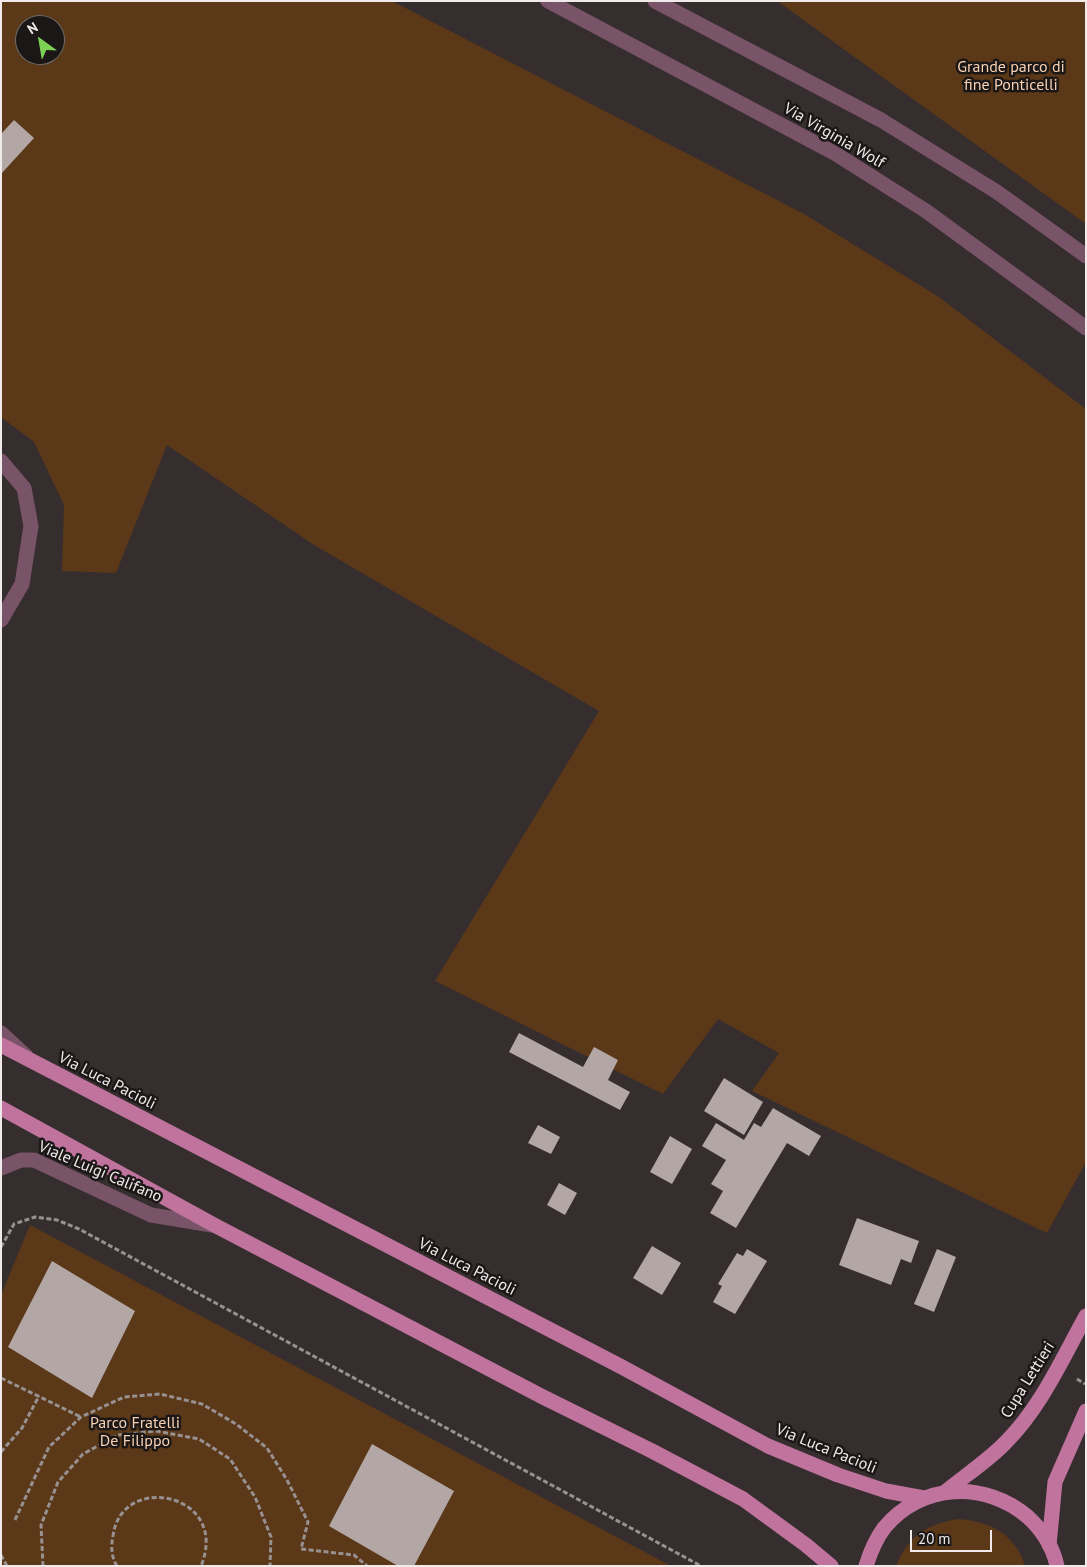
<!DOCTYPE html>
<style>
body{margin:0}
#map{position:relative;width:1087px;height:1567px;overflow:hidden;background:#362e2e;font-family:"PT Sans",sans-serif}
canvas{display:block}
.frame{position:absolute;inset:0;border:2px solid #f0eaeb;pointer-events:none}
.north{position:absolute;left:15px;top:15px;width:50px;height:50px;box-sizing:border-box;background:#1b1717;border:1px solid #706b6c;border-radius:50%;rotate:328deg;font-size:14px;font-weight:700;line-height:20px;text-align:center;color:#f0eaeb}
.north::after{content:'';display:block;margin:auto;width:18px;height:22px;background:#7dd154;clip-path:polygon(50% 0,100% 100%,50% 72%,0 100%)}
.scale{position:absolute;left:910px;top:1530px;width:82px;height:22px;box-sizing:border-box;border:2px solid #f0eaeb;border-top:0;padding-left:6px;font-size:15px;line-height:18px;white-space:nowrap;color:#f0eaeb;-webkit-text-stroke:4px #1b1717;paint-order:stroke}
</style>
<div id="map">
<canvas width="1087" height="1567"></canvas>
<div class="frame"></div>
<div class="north">N</div>
<div class="scale">20 m</div>
</div>
<script>
const ctx = document.querySelector('canvas').getContext('2d');
ctx.lineJoin = 'round';
function fill(path, color) {
  ctx.fillStyle = color;
  ctx.fill(path, 'evenodd');
}
function trace(path, color, width, dash) {
  ctx.strokeStyle = color;
  ctx.lineWidth = width;
  ctx.lineCap = dash ? 'butt' : 'round';
  ctx.setLineDash(dash || []);
  ctx.stroke(path);
}
function label(font, color, halo, rows, align = 'center') {
  ctx.font = font + ' "PT Sans",sans-serif';
  ctx.lineWidth = 5;
  ctx.setLineDash([]);
  ctx.textBaseline = 'middle';
  ctx.strokeStyle = halo;
  ctx.fillStyle = color;
  for (const [text, x, y, turn = 0] of rows) {
    ctx.save();
    ctx.translate(x, y);
    ctx.rotate((+turn || 0) * Math.PI / 180);
    ctx.textAlign = isNaN(turn) ? turn : align;
    if (halo) ctx.strokeText(text, 0, 0);
    ctx.fillText(text, 0, 0);
    ctx.restore();
  }
}
fill(new Path2D(`
 M1,1H392L804,214L939,297L1086,409V1162L1047,1233L752,1091L779,1053L718,1019L663,1094L435,981L599,711L314,545L167,445L116,573L62,571L64,505L34,442L1,417ZM25,25H55V55H25Z
 M777,1H1086V224Z
 M30,1225L671,1566H1V1295Z
 M957,1519C989,1521 1015,1533 1025,1566H896C909,1536 925,1525 957,1519Z`), '#5a3818');
fill(new Path2D(`
 M14,120L34,138L1,174V134Z
 M519,1033L583,1067L594,1047L618,1060L608,1080L630,1092L620,1110L509,1052Z
 M724,1078L763,1102L744,1135L704,1111Z
 M773,1108L821,1136L809,1156L787,1143L736,1228L710,1213L723,1191L711,1184L726,1160L702,1146L716,1123L744,1140L754,1123L761,1127Z
 M538,1125L560,1137L551,1154L528,1143Z
 M670,1136L692,1149L672,1184L650,1172Z
 M559,1183L577,1193L565,1215L547,1205Z
 M857,1218L919,1241L911,1263L901,1259L891,1285L839,1265Z
 M652,1246L681,1263L662,1295L633,1278Z
 M747,1249L767,1261L735,1314L713,1302L722,1286L718,1284L737,1253L743,1256Z
 M937,1249L956,1257L934,1312L914,1304Z
 M52,1261L135,1311L92,1398L8,1347Z
 M372,1444L454,1491L414,1566H398L329,1526Z`), '#b2a7a4');
trace(new Path2D(`
 M1,1247L14,1224L35,1217L57,1220L79,1229L701,1566
 M1,1378L81,1417
 M1077,1379L1085,1384
 M1,1452L22,1428L39,1396
 M15,1520L49,1447L81,1417L124,1397L160,1394L202,1404L236,1424L267,1448L287,1480L308,1522L301,1549L354,1555L367,1566
 M1,1555L7,1566
 M43,1566L41,1525L58,1482L83,1454L118,1435L156,1431L199,1439L230,1459L255,1497L271,1537L270,1566
 M117,1566C111,1557 111,1546 113,1536C121,1471 231,1493 201,1566`), '#989191', 3, [5, 2.5]);
trace(new Path2D(`
 M548,1L836,154L926,211L1086,328
 M655,1L881,120L997,192L1086,256
 M1,461L24,488L31,526L22,584L1,620
 M1,1033L26,1056
 M1,1168L21,1160H34L151,1215L212,1225`), '#795367', 15);
trace(new Path2D(`
 M1,1045L620,1366L768,1446L838,1475L886,1491L924,1498
 M1,1108L216,1226L543,1397L652,1451L743,1499L806,1545L831,1566
 M944,1493C964,1476 988,1461 1006,1442C1041,1407 1062,1359 1086,1316
 M1049,1545L1055,1482L1086,1411
 M866,1566C870,1553 876,1539 884,1528C921,1483 985,1480 1028,1517C1042,1530 1053,1547 1057,1566`), '#bf739d', 15);
label('16px', '#f7d1b2', '#1b1717', [
 ["Grande parco di",1011,67],
 ["fine Ponticelli",1011,85],
 ["Parco Fratelli",135,1423],
 ["De Filippo",135,1441]
]);
label('16px', '#f0eaeb', '#1b1717', [
 ["Via Virginia Wolf",834,136,30],
 ["Via Luca Pacioli",107,1081,27],
 ["Viale Luigi Califano",100,1172,23],
 ["Via Luca Pacioli",467,1267,27],
 ["Cupa Lettieri",1028,1380,-58],
 ["Via Luca Pacioli",826,1449,22]
]);
</script>
